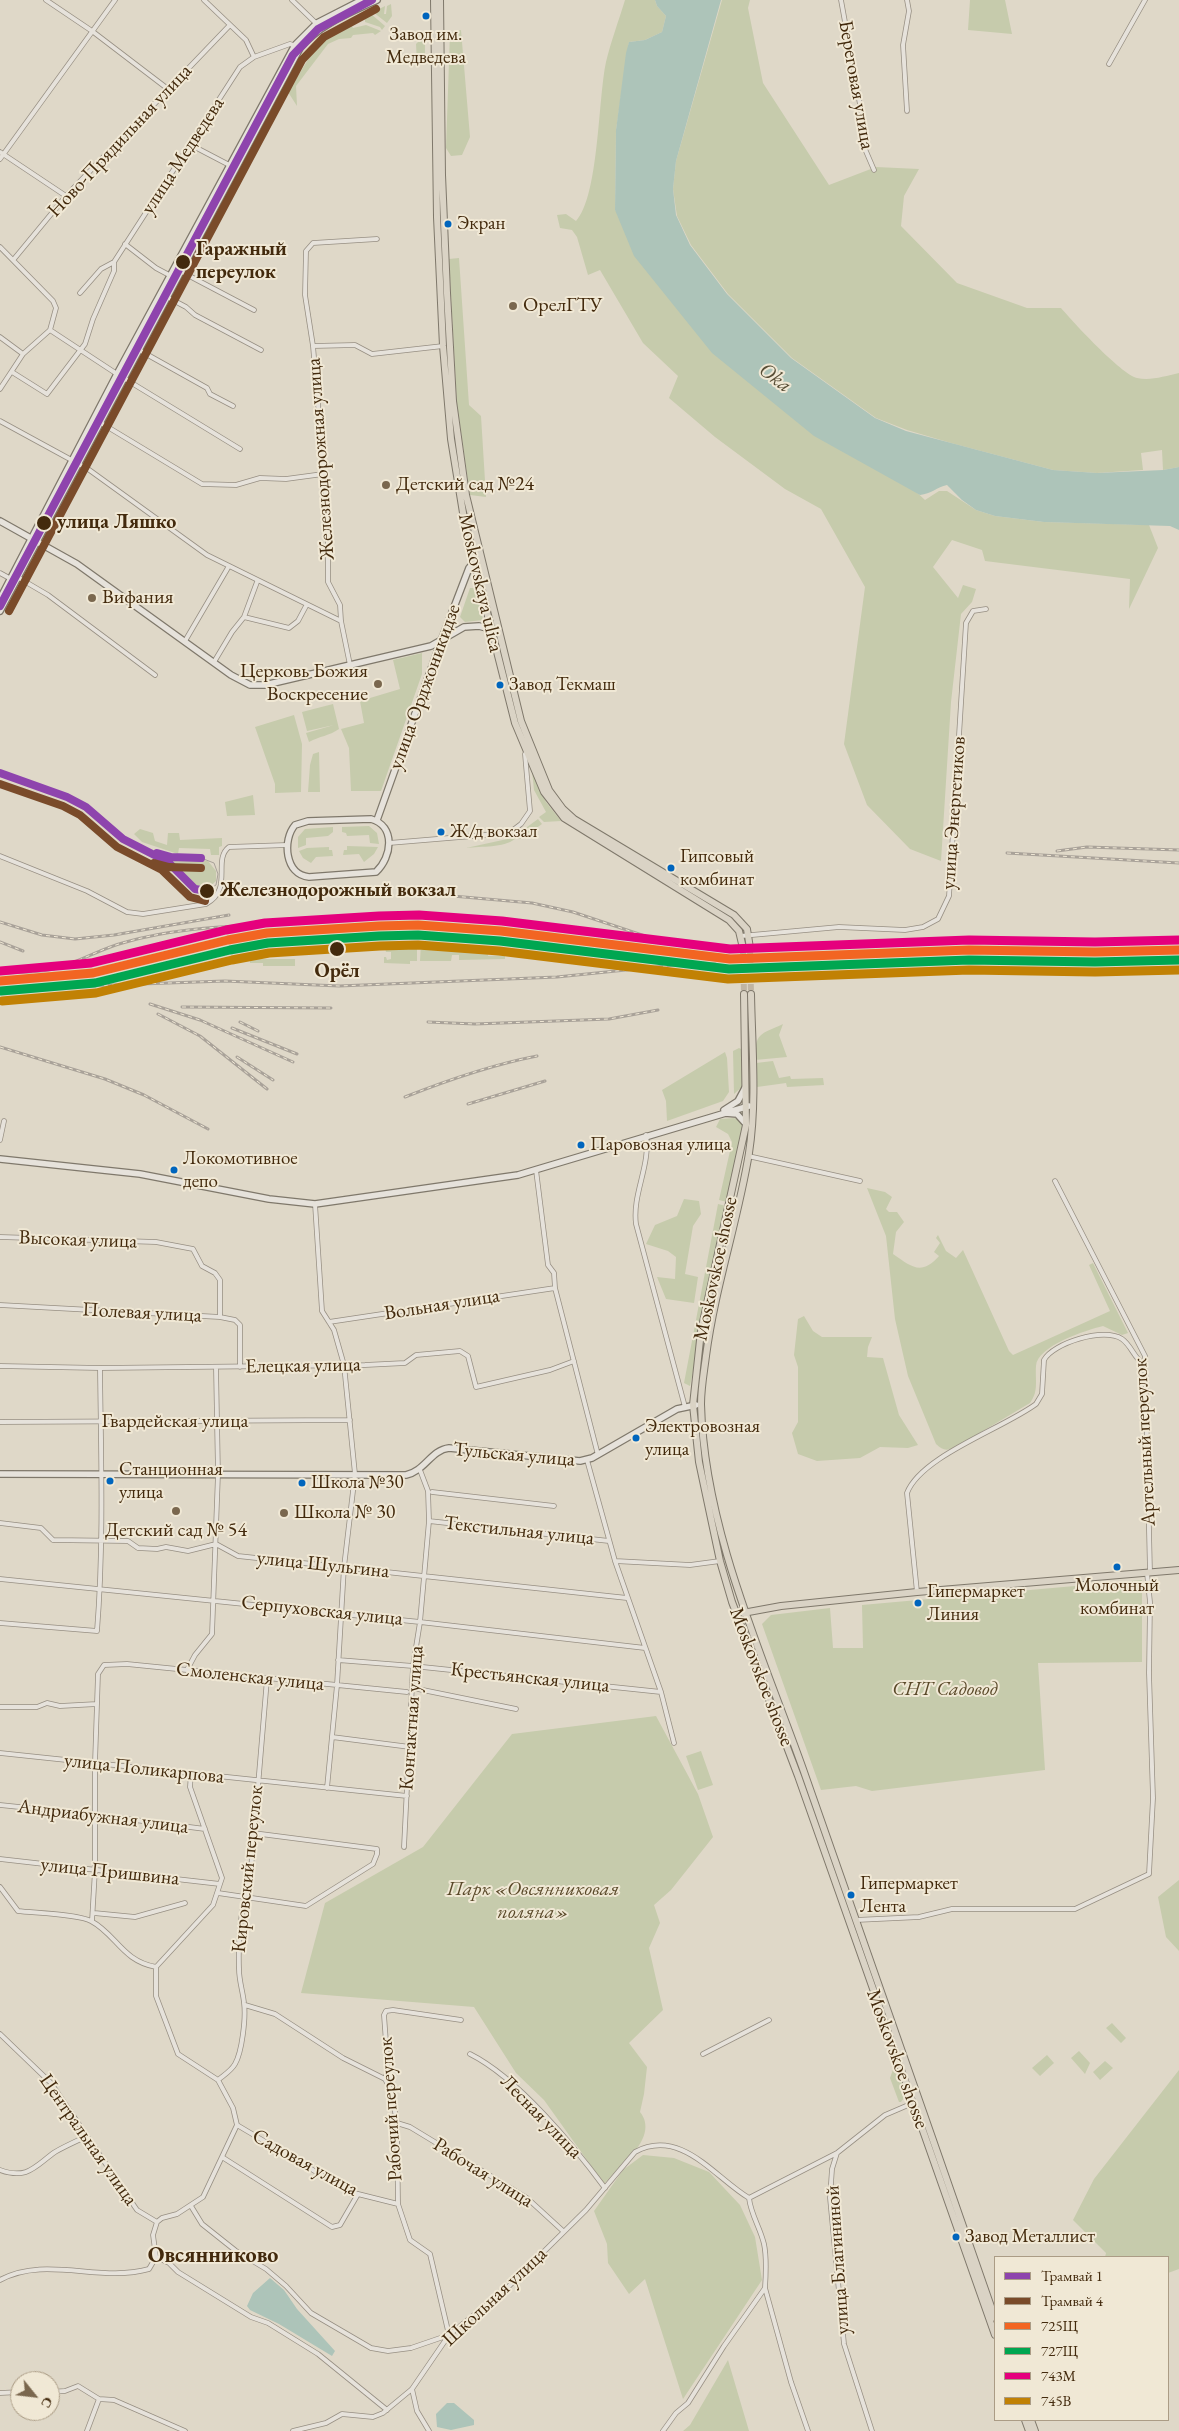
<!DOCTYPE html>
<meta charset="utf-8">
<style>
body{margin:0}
#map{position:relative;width:1179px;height:2431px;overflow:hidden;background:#dfd8c8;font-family:"EB Garamond",serif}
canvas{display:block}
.legend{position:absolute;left:994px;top:2256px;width:175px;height:165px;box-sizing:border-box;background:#f0e8d5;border:1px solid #ab9c85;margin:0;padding:6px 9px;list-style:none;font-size:15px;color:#432a0d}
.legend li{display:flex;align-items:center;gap:10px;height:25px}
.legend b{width:25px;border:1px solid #ab9c85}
.north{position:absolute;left:10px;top:2371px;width:50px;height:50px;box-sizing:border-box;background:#f0e8d5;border:1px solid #ab9c85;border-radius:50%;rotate:119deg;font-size:14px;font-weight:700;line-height:20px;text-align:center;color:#432a0d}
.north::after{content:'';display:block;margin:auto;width:18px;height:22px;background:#7a674e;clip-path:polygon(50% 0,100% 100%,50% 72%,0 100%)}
</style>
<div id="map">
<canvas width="1179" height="2431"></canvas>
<ul class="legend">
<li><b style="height:6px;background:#8e44ad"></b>Трамвай 1</li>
<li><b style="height:6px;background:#7a4b2a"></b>Трамвай 4</li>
<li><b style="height:6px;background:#f26522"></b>725Щ</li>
<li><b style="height:6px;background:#00a651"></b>727Щ</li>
<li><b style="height:6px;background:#e5007d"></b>743М</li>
<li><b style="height:6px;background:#c18104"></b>745В</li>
</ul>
<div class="north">С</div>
</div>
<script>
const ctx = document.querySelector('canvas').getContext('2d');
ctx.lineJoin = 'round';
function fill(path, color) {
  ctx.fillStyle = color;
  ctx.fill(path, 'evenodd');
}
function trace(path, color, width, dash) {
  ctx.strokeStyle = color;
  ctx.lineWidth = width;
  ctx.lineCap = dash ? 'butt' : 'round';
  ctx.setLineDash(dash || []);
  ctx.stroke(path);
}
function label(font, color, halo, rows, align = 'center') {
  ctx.font = font + ' "EB Garamond",serif';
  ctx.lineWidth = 4;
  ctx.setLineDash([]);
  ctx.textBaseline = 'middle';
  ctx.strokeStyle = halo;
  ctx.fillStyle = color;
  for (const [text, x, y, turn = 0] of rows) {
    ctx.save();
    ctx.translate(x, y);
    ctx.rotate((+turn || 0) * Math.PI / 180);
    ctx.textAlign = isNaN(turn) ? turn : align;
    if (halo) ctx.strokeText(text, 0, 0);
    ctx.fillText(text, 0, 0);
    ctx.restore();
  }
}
fill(new Path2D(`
 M625,0H655L657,6L666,16L662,32L645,40L629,42L616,130L615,210L925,500L939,491H947L976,510L995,516L1044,522L1149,525L1158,548L1129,609L1130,579L985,561L982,550L952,540L933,567L958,598L963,585L976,589L972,602L961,614L951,702L941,861L910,849L867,805L844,744L865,587L821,509L785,489L715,437L669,398L678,376L643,343L600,270L588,275L577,237L572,230L560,228L557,215L566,214L576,221C599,196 598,99 606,62C611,41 619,20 625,0Z
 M722,0H750L748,8L763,83L829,185L876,167L919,169L904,196L901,226L957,283L1027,308H1061C1073,322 1121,374 1137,378C1151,381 1165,376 1179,373V467L1163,470L1162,450L1141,453L1143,470L1097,473L1053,470L951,443L907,430L876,418L792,358L728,294L691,245L677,216L673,189L676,161Z
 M970,0H1005L1012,34L968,30Z
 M391,4L392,16L387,23L373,12L385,6L384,14H386L387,6Z
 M370,13L385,26L382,30L380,27L365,22V15Z
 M349,21L353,28L366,25L381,31L375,35L373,33L353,35L351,38L339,39L328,44L296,86L297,106L288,92L322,37Z
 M461,30L470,137L462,155L451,156L446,148L450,33Z
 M420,40H425V62L417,63L416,44Z
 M459,258L469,405L481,416L486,497L470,495L457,404L449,259Z
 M470,588H476L483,620L465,622L460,617Z
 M422,653V674L381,791H351L349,748L341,729L364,723L360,701L400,689L393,660Z
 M333,704L339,729C329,736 320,736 309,742L306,733L334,725L307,731L302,712Z
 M294,715L302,744L301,792L275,793V784L255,727Z
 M319,752L320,792H308L310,765L313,754Z
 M532,771L546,802L561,821L544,822L539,817L546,812L534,790Z
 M253,795L255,815L227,816L225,802Z
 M538,819L542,824L521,839H515C503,848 482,846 466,848L512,838Z
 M369,826L377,833L379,844L370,843L369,835L347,836L346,833L342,832V827Z
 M333,827V832L328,836L306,838V845L298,848V837L305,829Z
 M140,829L153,833L155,841L167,845L168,833H179L180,840L222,838V846L219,847V855H211L210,849L179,848L178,854L142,842L134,834Z
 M347,846L378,847L374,854L364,862L359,854L343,855L344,850H347Z
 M329,847V850H332L333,856L316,857L311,863L303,858L299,851L307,848Z
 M175,858L208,861L216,871V881L207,889H198L172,864L171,861Z
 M384,943L417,944V961H410V964L384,963V957H386L387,960L391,959V952H386Z
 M421,943L489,948L488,956L505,955V959L459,960V955H452L451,961H420Z
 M294,949V956H250V952Z
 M250,959H295V966H263V963H250Z
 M783,1024L779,1035L787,1057L755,1060C755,1032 760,1035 783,1024Z
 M739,1048L743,1050V1086L734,1094L733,1051Z
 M725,1052L727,1058L729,1092L723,1101L667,1121L666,1101L662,1090Z
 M773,1061L779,1078L790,1076L791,1079L823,1078L824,1085L787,1087L786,1083L757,1087L756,1063Z
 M734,1118L739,1120L743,1127L727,1202L719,1200L732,1142L728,1134L716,1127L720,1119Z
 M867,1188L885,1192L892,1197L886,1209L889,1212H897L904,1222L896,1232L893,1254C912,1267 921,1276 939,1256L934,1252L940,1243L936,1238L938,1235L946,1251L956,1258L963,1250L1009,1351L1013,1355L1110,1311L1089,1265L1093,1263L1128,1333L1122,1335L1103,1326C1086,1330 1037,1346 1036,1366C1035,1380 1039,1391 1030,1403L956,1447C947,1451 943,1451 936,1444L908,1376L895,1319L886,1236Z
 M684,1199L699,1201L701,1214L693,1226L685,1274L698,1277L694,1303L666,1299L657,1277L675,1279L676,1257L668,1251L646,1244L655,1225L677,1216Z
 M718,1204L726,1206L690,1386L684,1383Z
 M804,1316L813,1331L822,1337H872L868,1347L867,1357L883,1358L899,1415L918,1445L908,1448L880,1447L860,1458L817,1461L798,1454L792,1433L798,1422V1367L794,1355L798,1319Z
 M1142,1580V1662L1038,1663L1045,1770L872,1791L856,1786L821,1790L762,1624L771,1615L830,1608L833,1648H863L862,1605Z
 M656,1716L698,1794L713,1837L671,1890L654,1905L660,1923L649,1948L663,2010L629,2043L647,2067L644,2094L640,2112C660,2137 620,2166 604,2184L544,2100L516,2073L474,2007L301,1993L325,1903L423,1847L512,1734Z
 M701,1751L713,1785L698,1790L686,1756Z
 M1179,1880V1951L1166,1937L1158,1897Z
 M1112,2023L1126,2038L1121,2043L1106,2028Z
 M1079,2051L1090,2063L1085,2074L1071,2058Z
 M1047,2055L1054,2063L1040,2076L1032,2068Z
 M1105,2061L1113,2068L1100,2080L1093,2072Z
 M895,2064H897L907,2094L901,2102H899L890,2078Z
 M1179,2070V2269L1168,2273V2257H1105L1106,2253L1073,2220L1094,2179Z
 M643,2155L674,2158L709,2172L740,2205L755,2237L762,2280L683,2399L645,2279L629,2294L608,2263L607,2244L594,2211L623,2170Z
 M728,2360L749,2431H683L690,2425Z`), '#c6cbac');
fill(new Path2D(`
 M655,0H721L676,161L673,189L676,215L690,245L727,294L791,358L875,418L906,431L1053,470L1097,473L1163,470L1179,467V530L1170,526L1044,522L995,516L976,510L962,500L947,485C937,487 931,494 920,495L814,436L712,353L634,256L615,210L616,130L626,53L629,42L645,40L662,32L666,16L657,6Z
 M270,2278L284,2290L297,2309L335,2351L332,2356L279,2324L250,2310L247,2306L253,2293Z
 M447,2403H454L474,2420V2425L451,2430L437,2427L436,2414Z`), '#adc4b9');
trace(new Path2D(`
 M743,948L744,994
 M750,948L751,994`), '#c0b5a3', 6, [6, 3]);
const street = new Path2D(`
 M46,0L92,31L168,89
 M204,0L246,40L254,57
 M292,0L321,28
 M841,0L861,110L865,149L874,170
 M907,0L909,11L903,45L907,111
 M1109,64L1145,0
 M191,145L235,168
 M0,152L66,196
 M0,159L115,0
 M125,244L156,268L171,276
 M0,247L53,301L56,308L50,330L23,354L0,389
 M14,259L66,196L229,26
 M180,271L254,310
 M80,293L101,269L114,262L240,67L254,57L290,44L296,46
 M167,297L186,307L195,315L261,350
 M50,330L117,374L240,449
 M0,337L23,354
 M313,346L355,345L372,354L443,346
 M139,350L207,388L210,394L233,406
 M12,372L47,394L85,344L93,319L114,271V262
 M0,421L88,469L207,555L341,621
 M101,423L202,484L236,485L260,478L286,479L323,474
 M0,573L11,579
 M19,578L48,595L155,675
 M244,617L289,628L298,621L306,606
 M185,641L229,566
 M214,662L232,632L244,617L257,582
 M350,665L341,621L340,605L328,582V520L313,346L305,295L306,251L313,243L377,239
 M389,843L509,833L521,824L530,811L525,754
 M0,856L87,891L127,912L143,914L206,904C234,889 212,860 229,847L287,845
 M741,936L839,927L905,930L923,927L938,919L949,896L966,623L973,611L986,609
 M646,1135C651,1165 632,1194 636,1224L685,1407
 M0,1140L4,1121
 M748,1156L860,1181
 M536,1170L548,1265L554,1273L555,1288L598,1455
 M1055,1181L1145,1356L1150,1573
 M315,1204L322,1311L334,1330L344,1365L355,1474L344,1567L337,1685L327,1788
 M0,1237L156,1242L193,1249L202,1266L215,1273L220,1280V1317
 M0,1305L220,1317L235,1320L240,1325V1367
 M329,1322L555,1288
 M0,1366L100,1368L365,1365L405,1363L416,1355L460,1351L468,1356L476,1387L550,1370L574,1361
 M0,1422L350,1420
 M587,1460L615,1561L661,1692L674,1743
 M432,1492L554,1506
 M429,1521L609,1541
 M0,1523L41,1528L53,1540L128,1541L138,1548L157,1549L166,1547L188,1551L216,1544L238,1556L627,1598
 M615,1561L690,1565L720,1561
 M0,1579L420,1622L645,1648
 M917,1592L907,1493C921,1456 1004,1428 1036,1404L1042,1394L1044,1360C1053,1343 1104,1327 1122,1339C1132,1346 1134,1359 1145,1365
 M0,1623L97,1631C104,1544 101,1456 100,1368
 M338,1660L413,1666L661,1692
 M187,1670L195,1655L212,1634L218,1474L216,1367
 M413,1688L516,1709
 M0,1707H37L47,1703L60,1706L97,1704
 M332,1737L410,1747
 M0,1753L407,1796
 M191,1773L190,1787L222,1878L213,1905L156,1967V1996L178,2054L218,2080L233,2108L237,2125L350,2192L398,2204
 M0,1805L96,1815L205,1829
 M404,1847L413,1666L420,1622L429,1521L428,1491L420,1470
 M0,1859L220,1884
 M0,1887L18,1911C34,1913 78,1914 91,1921C116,1934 122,1961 156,1967
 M218,1893L306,1906L373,1864L377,1854V1849L253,1833
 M94,1913L135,1917L185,1903
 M856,1920L919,1917L952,1909H1075L1149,1874L1153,1798L1149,1673L1150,1602L1147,1573
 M92,1921L95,1870V1763L98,1674L104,1665L127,1664L407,1692
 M245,2005L275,2014L343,2058L385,2079
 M0,2034L51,2083L137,2210L157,2222
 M470,2054C518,2078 573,2145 605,2188
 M703,2054L769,2020
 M218,2080C224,2075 231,2071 235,2064C242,2052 246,2018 244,2003C243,1992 239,1981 239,1969C238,1939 240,1909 250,1881L267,1679
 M397,2123L410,2127L527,2198L563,2231
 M837,2153L832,2169L830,2198L844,2344L872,2431
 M222,2157L332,2227L340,2225L358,2194
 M0,2170C28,2180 35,2166 55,2152C65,2146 77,2141 87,2136
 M749,2198C751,2215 760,2227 764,2244C767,2258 766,2273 765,2288L791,2382L808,2431
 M749,2198L837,2153L885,2115L913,2103
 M191,2206L202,2224L236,2251L266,2269L286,2286L311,2313L371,2348L388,2351L411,2348L449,2335L430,2254L410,2240L398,2204L397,2123L391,2090L385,2079L388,2070L384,2015L386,2011L393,2010L461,2020
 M156,2257L169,2263L178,2272L251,2317L268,2323L318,2354L387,2410
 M0,2280C45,2255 100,2283 149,2269L156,2257L153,2235L157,2222L162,2218L177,2214L203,2197L237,2125
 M412,2389L417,2411L429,2431
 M50,2392L65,2391L78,2386L99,2399L114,2400L185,2431
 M0,2393L20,2392
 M87,2431L99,2399
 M293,2431L326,2423L342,2414L373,2417L383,2413L412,2389L449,2335L504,2291L586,2210L635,2152C681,2127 715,2178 749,2198
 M663,2431L676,2413L688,2403L724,2346L765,2288`);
const secondary = new Path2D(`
 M0,521L77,564L231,675L250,685H265L431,646L464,627L479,626L490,629
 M0,599L117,374L295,45L317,23L362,0
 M0,611L300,48C320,24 349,13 377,0
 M371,819C396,826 392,857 376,872L309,877C285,875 282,840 295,825L308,821Z
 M377,820L441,641L469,568L474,562L480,558
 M724,1110L738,1101L745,1088
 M725,1113L737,1114L746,1124
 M0,1159L140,1174L269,1199L315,1204L518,1175L749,1106
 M0,1474L406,1475C425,1471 431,1450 449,1448L580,1461L592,1458L677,1409L696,1405`);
const primary = new Path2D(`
 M434,0L437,217L443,346L451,439L465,525L515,723L544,792L564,818L729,920L739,931L743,948
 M440,0L442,175L447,293L453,401L466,495L521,721L549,790L563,809L574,819L734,915L747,929L750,948
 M744,994L746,1125L701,1331L693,1405L699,1462L720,1561L732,1602L798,1776L995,2335
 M751,994C752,1047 757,1101 749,1153C738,1221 715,1287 706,1356C704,1372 701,1388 701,1404C704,1528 762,1654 803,1769C868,1952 931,2135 995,2318
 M743,1613L781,1606L917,1592L1179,1570
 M1025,2420L1029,2431
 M1031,2420L1035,2431`);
trace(street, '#978f83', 5.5);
trace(secondary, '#7f786b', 8);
trace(primary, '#7f786b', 8);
trace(street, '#e6e2db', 4);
trace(secondary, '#e6e2db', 5.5);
trace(primary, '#dad3c5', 6);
trace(new Path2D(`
 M201,858L214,863L218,874L216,885L207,891`), '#a9a299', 1);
const rail = new Path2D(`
 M1057,851L1087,847L1179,850
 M1007,853L1179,863
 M430,894L532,903L573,912L645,936
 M0,922L42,935L75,939L114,935L229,915
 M0,942L23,951
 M0,973C19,972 39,973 57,968C81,961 102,948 126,942C168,930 212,927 256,925
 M0,989L225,981L339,986L557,977L675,965L715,964
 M150,1004L200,1020L293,1062
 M182,1007L331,1008
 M158,1014L200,1036L267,1089
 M240,1022L258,1031
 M428,1022L475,1024L609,1019L658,1010
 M232,1028L297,1054
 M0,1047L105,1079L144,1095L208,1129
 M237,1057L273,1080
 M405,1097C448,1080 491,1065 537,1056
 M468,1104L545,1081`);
trace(rail, '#a9a299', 3);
trace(rail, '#f0e8d5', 1, [4]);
trace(new Path2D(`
 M0,981L93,973L228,940L267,933L379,926L418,925L501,931L730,959L969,950L1095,952L1179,950`), '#f26522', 9);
trace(new Path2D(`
 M1,991L95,983L230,950L268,943L379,936L418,935L500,941L729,969L969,960L1095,962L1179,960`), '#00a651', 9);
trace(new Path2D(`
 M0,971L91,963L226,930L265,923L379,916L419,915L502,921L730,949L969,940L1095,942L1179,940`), '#e5007d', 9);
trace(new Path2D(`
 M2,1001L96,993L232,960L269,953L380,946L418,945L499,951L728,979L969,970L1095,972L1179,970`), '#c18104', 9);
trace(new Path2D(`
 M0,606L293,55L318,29L372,0
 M0,773L67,797L86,807L123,839L168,862L195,889L207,891
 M157,853L171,857L201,858`), '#8e44ad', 8);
trace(new Path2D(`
 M9,611L302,60L324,37L376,9
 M0,784L63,806L80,815L117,847L162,870L190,897L205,901
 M154,863L169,867L201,868`), '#7a4b2a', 8);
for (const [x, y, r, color] of [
 [426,16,4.5,"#0065bd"],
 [448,224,4.5,"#0065bd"],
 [183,262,8,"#432a0d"],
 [513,306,5,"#7a674e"],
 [386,485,5,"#7a674e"],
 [44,523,8,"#432a0d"],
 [92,598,5,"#7a674e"],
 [378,684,5,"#7a674e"],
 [500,685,4.5,"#0065bd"],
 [441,832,4.5,"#0065bd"],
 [671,868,4.5,"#0065bd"],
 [207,891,8,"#432a0d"],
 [337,949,8,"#432a0d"],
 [581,1145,4.5,"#0065bd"],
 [174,1170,4.5,"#0065bd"],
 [636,1438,4.5,"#0065bd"],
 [110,1481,4.5,"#0065bd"],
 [302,1483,4.5,"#0065bd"],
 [176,1511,5,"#7a674e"],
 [284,1513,5,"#7a674e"],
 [1117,1567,4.5,"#0065bd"],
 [918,1603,4.5,"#0065bd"],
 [851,1895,4.5,"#0065bd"],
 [956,2237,4.5,"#0065bd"]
]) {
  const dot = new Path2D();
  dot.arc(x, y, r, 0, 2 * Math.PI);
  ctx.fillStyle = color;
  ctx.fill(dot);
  trace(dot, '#f0e8d5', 2);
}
label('19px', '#432a0d', '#f0e8d5', [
 ["Завод им.",426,35,"center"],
 ["Медведева",426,58,"center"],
 ["Экран",457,224],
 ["Завод Текмаш",509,685],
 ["Ж/д вокзал",450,832],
 ["Гипсовый",680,857],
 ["комбинат",680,880],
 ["Паровозная улица",590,1145],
 ["Локомотивное",183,1159],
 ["депо",183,1182],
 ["Электровозная",645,1427],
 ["улица",645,1450],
 ["Станционная",119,1470],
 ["улица",119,1493],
 ["Школа №30",311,1483],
 ["Молочный",1117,1586,"center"],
 ["комбинат",1117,1609,"center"],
 ["Гипермаркет",927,1592],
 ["Линия",927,1615],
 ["Гипермаркет",860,1884],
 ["Лента",860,1907],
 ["Завод Металлист",965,2237]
], 'left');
label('20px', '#432a0d', '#f0e8d5', [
 ["Береговая улица",856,85,80],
 ["Ново-Прядильная улица",120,141,-47],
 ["улица Медведева",183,156,-57],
 ["Железнодорожная улица",321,459,-94],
 ["Moskovskaya ulica",480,583,77],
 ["улица Орджоникидзе",425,687,-70],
 ["улица Энергетиков",954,813,-86],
 ["Высокая улица",78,1240,2],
 ["Moskovskoe shosse",716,1269,-78],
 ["Вольная улица",442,1305,-9],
 ["Полевая улица",142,1313,3],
 ["Елецкая улица",303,1366,-1],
 ["Гвардейская улица",175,1422],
 ["Артельный переулок",1145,1442,-93],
 ["Тульская улица",514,1455,5],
 ["Текстильная улица",519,1531,6],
 ["улица Шульгина",323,1565,6],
 ["Серпуховская улица",322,1611,6],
 ["Смоленская улица",250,1677,6],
 ["Moskovskoe shosse",761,1677,69],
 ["Крестьянская улица",530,1678,6],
 ["Контактная улица",412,1718,-86],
 ["улица Поликарпова",144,1769,6],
 ["Андриабужная улица",103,1817,7],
 ["Кировский переулок",248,1869,-84],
 ["улица Пришвина",110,1872,6],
 ["Moskovskoe shosse",897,2059,70],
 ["Рабочий переулок",391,2109,-94],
 ["Лесная улица",541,2117,46],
 ["Центральная улица",88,2140,55],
 ["Садовая улица",305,2163,29],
 ["Рабочая улица",483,2173,32],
 ["улица Благининой",838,2260,-94],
 ["Школьная улица",495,2297,-43]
]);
label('bold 20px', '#432a0d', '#f0e8d5', [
 ["Гаражный",196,250],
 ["переулок",196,273],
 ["улица Ляшко",57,523],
 ["Железнодорожный вокзал",220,891],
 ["Орёл",337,972,"center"]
], 'left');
label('20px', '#432a0d', '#f0e8d5', [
 ["ОрелГТУ",523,306],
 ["Детский сад №24",396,485],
 ["Вифания",102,598],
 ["Церковь Божия",368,672,"right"],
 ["Воскресение",368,695,"right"],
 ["Школа № 30",294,1513],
 ["Детский сад № 54",176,1531,"center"]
], 'left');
label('italic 20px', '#594828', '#f0e8d5', [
 ["СНТ Садовод",945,1690],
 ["Парк «Овсянниковая",533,1890],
 ["поляна»",533,1913]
]);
label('italic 21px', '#584e36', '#f0e8d5', [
 ["Oka",775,378,37]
]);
label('bold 22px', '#432a0d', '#f0e8d5', [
 ["Овсянниково",213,2256]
]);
</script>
